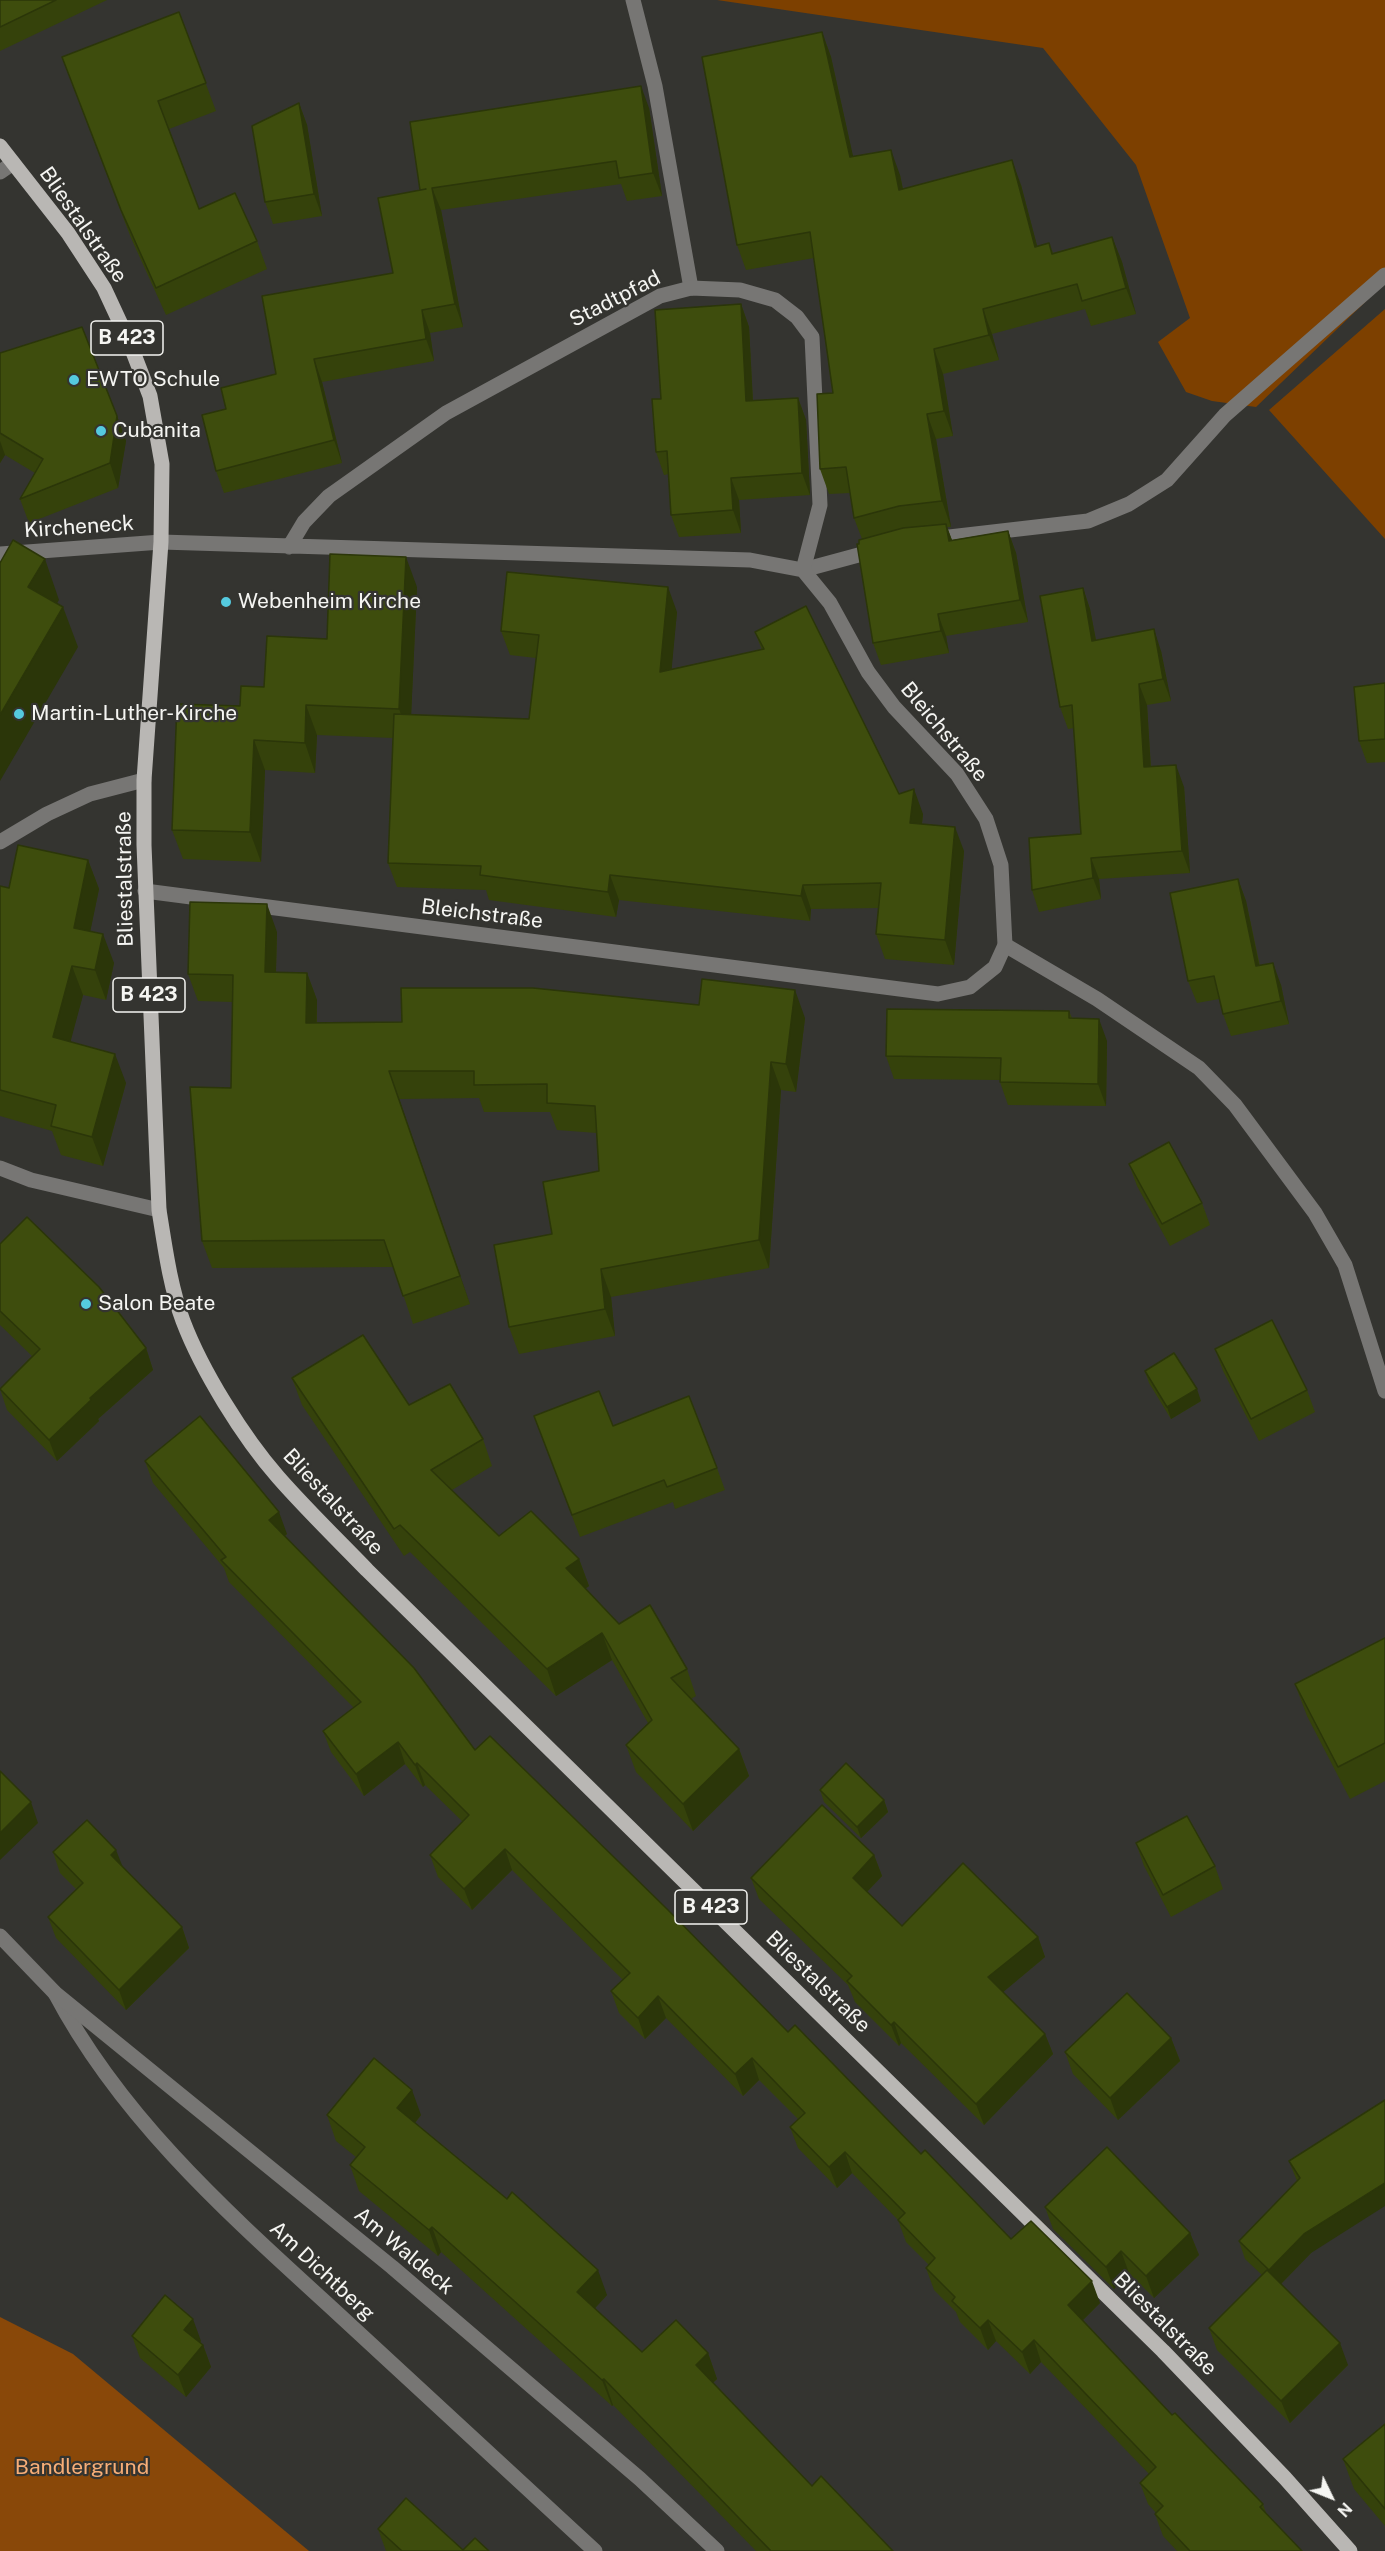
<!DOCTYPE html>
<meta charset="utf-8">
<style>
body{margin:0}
#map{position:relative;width:1385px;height:2551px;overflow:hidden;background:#343430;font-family:"Public Sans",sans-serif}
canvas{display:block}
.north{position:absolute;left:1301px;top:2467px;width:60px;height:60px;-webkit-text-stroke:4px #343430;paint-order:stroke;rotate:133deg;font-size:16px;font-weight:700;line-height:24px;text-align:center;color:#f5f5f2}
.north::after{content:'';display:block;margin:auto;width:21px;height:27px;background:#f5f5f2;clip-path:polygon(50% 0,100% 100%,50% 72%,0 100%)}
</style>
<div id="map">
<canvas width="1385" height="2551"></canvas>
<div class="north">N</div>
</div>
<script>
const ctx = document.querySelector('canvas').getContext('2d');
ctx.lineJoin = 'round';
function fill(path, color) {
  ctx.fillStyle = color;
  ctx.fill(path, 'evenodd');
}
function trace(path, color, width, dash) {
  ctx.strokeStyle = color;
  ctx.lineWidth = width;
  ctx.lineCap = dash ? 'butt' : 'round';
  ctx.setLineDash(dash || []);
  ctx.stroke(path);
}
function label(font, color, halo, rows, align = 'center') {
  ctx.font = font + ' "Public Sans",sans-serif';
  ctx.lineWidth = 4.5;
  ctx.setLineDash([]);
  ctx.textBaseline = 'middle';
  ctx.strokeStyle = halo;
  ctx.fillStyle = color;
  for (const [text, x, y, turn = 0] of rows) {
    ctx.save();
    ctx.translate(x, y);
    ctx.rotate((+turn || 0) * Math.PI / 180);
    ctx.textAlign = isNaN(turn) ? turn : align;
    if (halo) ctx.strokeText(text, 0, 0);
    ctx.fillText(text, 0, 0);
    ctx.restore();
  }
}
fill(new Path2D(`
 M717,0H1385V283L1256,407L1212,401L1186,392L1158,342L1190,318L1136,165L1043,48Z
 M1385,309V539L1269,410Z`), '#7d4000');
fill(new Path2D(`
 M0,2317L73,2354L309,2551H0Z`), '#894809');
trace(new Path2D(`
 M633,0L655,86L691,288
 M0,172L13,163
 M932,539L1088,521L1129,504L1167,480L1225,415L1385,275
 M0,554L161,542
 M803,570L877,550
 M1005,945L1097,999L1199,1068L1235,1105L1315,1213L1345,1265L1385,1391
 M55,1993C122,2120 230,2215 335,2311C422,2391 508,2471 595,2551`), '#777674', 15);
trace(new Path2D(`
 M289,547L304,522L329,496L446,413L660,296L691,288L740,290L775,300L797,317L812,337L820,505L803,570
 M0,842L47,814L90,794L144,780
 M145,891L938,994L970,987L995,967L1005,945L1001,865L986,819L957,774L894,707L868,672L830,603L803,570L750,560L161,542
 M0,1168L31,1180L159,1210
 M0,1936L55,1993L392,2267L640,2479L717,2551`), '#777674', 15);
trace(new Path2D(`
 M0,146L68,233L104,288L130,344L150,396L162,464L161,542L144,780V845L159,1210C165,1247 170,1286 183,1321C202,1371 243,1437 278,1477C306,1509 337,1539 367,1570L1163,2351L1285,2478L1350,2551`), '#b9b7b4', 15);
fill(new Path2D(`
 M0,0H107L0,51Z
 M179,12L216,111L169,129L199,209L257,241L267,269L166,315L131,238L62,57Z
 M822,32L831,57L853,157L900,175L903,189L1021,185L1037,246L1049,243L1053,253L1112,237L1122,262L1136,314L1091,326L1085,309L992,334L999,360L943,374L953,436L936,439L951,527H947L952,540L1008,531L1016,553L1028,622L946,636L949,653L881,665L873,643L859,544L862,539L854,518L850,493L829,494L820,469L833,393L814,258L746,270L737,245Z
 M299,103L307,125L322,216L273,224L265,202Z
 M649,108L662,196L627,201L621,184L441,210L463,327L430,333L434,361L322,382L342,463L224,493L216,471L226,409L276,374L393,273L420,190Z
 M741,304L749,327L753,401L798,398L806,420L810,495L739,500L741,533L679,537L671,515L669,474L664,475L656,452L661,399Z
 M0,353L117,416L126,441L118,488L29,523L20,499L35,473L5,455L0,463Z
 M417,587L411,715L529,719L536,658L510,655L501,631L677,612L671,669L762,650L755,632L899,794L923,814L922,824L964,851L954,965L885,959L876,934L879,908L811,909L810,921L619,900L616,917L489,900L486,890L397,887L388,863L393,738L317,735L315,773L265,770L261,862L183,859L172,830L264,687L327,639Z
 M1083,588L1090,609L1096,640L1161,651L1171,701L1147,705L1151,767L1184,787L1190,873L1099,879L1101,899L1039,912L1032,890L1081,834L1074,728L1068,729L1060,707Z
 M1385,683V762L1367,763L1359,741Z
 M88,860L99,889L90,931L114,963L106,1000L83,995L70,1041L126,1083L103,1166L61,1155L52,1131L0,1116V886L9,888Z
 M1238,879L1246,901L1260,966L1281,985L1289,1024L1231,1036L1223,1014L1219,999L1197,1003L1188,981Z
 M277,932L276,972L307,973L317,1000V1023L805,1018L796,1092L781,1090L769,1268L611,1297L615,1336L519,1354L509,1327L552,1234L599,1171L597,1133L557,1130L550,1112H484L479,1098L399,1099L470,1304L413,1324L394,1267L212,1268L202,1241L231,1088L233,1002L198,1001L188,974Z
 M1069,1011L1072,1018L1107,1041L1106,1106L1008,1105L1000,1082V1080L894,1079L886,1056Z
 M1129,1164L1202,1203L1210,1225L1170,1246L1137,1186Z
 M0,1244L146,1348L153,1370L98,1419L99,1421L57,1461L7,1410L0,1389L32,1356L0,1325Z
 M1215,1349L1307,1390L1315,1412L1259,1441L1223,1371Z
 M1145,1371L1201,1401L1171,1419L1149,1383Z
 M292,1378L409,1405L483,1439L492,1466L452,1490L499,1536L579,1559L589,1586L585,1589L619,1624L687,1669L696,1696L691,1699L739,1749L749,1776L693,1831L636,1772L626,1745L648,1723L612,1660L556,1696L410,1552L404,1556L302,1405Z
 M613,1426L717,1468L725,1490L675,1509L673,1502L580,1537L542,1438Z
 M145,1461L287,1534L285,1536L475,1750L921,2154L1011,2239L1100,2303L1083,2320L1172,2415L1263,2504L1266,2513L1302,2551H1177L1163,2536L1155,2514L1156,2513L1148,2504L1140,2483L1149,2474L1041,2362L1030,2374L996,2341L988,2350L960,2322L956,2312L934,2290L926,2268L929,2265L906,2242L898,2220L852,2173L837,2188L798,2148L790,2127L798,2119L759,2080L743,2096L666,2018L645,2039L619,2013L611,1991L623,1980L512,1870L472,1910L438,1877L430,1855L463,1822L425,1785L423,1787L405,1764L364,1796L331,1752L323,1731L354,1708L229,1582L224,1568L153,1483Z
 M1385,1638V1781L1350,1799L1307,1716L1295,1684Z
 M820,1790L884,1800L888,1812L861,1838L824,1802Z
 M1136,1843L1215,1866L1223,1889L1171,1917L1144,1866Z
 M53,1852L123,1867L182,1927L189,1948L126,2010L56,1938L48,1917L77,1890L60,1873Z
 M874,1855L882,1876L867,1892L902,1926L1038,1937L1045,1957L1003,1992L1045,2034L1053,2054L984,2125L901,2043L899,2046L855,2002L848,1985L759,1899L751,1878Z
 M1171,2038L1180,2061L1118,2120L1073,2074L1065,2052Z
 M1385,2100L1311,2253L1281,2284L1348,2365L1290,2423L1217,2350L1209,2328L1262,2275L1245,2259L1239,2241L1297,2181L1289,2161Z
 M327,2115H421L415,2123L607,2295L595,2308L642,2352L708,2353L717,2379L713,2383L812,2486L893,2551H756L613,2405L612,2406L441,2252L438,2256L359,2191L350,2165L356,2157L336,2141Z
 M1045,2207L1190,2233L1199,2255L1154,2298L1129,2273L1114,2289L1053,2229Z
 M132,2336L201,2341L200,2343L203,2345L211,2367L186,2397L140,2358Z
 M1385,2424V2526L1354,2489L1343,2459Z
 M378,2529L463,2550L489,2551H386Z`), '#35420b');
fill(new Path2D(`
 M822,32L831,57L859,183L850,157Z
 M641,86L649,108L662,196L653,173Z
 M299,103L307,125L322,216L314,194Z
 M891,150L900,175L908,215L899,190Z
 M1012,160L1021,185L1044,272L1035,247Z
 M432,188L441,210L463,327L455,304Z
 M1112,237L1122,262L1136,314L1126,288Z
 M741,304L749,327L754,424L746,401Z
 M983,309L992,334L999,360L989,335Z
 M422,310L430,333L434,361L426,339Z
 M934,349L943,374L953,436L944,411Z
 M314,359L322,382L342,463L334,440Z
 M798,398L806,420L810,495L802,473Z
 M927,414L936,439L951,527L942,501Z
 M117,416L126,441L118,488L110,463Z
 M0,441L5,455L0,463Z
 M731,478L739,500L741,533L733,510Z
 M946,524L954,546L949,541Z
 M1008,531L1016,553L1028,622L1020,600Z
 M406,557L417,587L410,739L399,709Z
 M45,559L59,600L43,627L28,587Z
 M668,587L677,612L669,697L660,672Z
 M1083,588L1090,609L1100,662L1092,641Z
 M63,607L78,647L0,781V715Z
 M938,614L946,636L949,653L941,631Z
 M1154,629L1161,651L1171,701L1163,679Z
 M1139,684L1147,705L1152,789L1144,767Z
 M306,705L317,735L315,773L305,743Z
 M254,740L265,770L261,862L250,832Z
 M1176,765L1184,787L1190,873L1182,851Z
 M914,789L923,814L919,848L910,823Z
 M955,827L964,851L954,965L945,940Z
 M1091,858L1099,879L1101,899L1093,878Z
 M88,860L99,889L85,957L74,928Z
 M610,875L619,900L616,917L608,892Z
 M1238,879L1246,901L1264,989L1256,966Z
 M803,885L811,909L810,921L801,896Z
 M267,904L277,932L275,1000L265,972Z
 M103,934L114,963L106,1000L95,970Z
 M1273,963L1281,985L1289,1024L1281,1001Z
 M72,966L83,995L64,1066L53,1037Z
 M307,973L317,1000L316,1051L306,1023Z
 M795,990L805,1018L796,1092L786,1064Z
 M1099,1019L1107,1041L1106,1106L1098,1084Z
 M115,1054L126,1083L103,1166L92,1137Z
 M771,1062L781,1090L769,1268L759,1240Z
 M389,1071L399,1099L470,1304L460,1276Z
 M601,1269L611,1297L615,1336L605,1309Z
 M146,1348L153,1370L98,1419L99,1421L57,1461L49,1440L90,1398Z
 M1197,1389L1201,1401L1171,1419L1167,1407Z
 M279,1512L287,1534L277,1542L269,1520Z
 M579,1559L589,1586L576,1595L566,1568Z
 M602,1633L612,1660L556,1696L547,1669Z
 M398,1742L405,1764L364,1796L356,1774Z
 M739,1749L749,1776L693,1831L683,1804Z
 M417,1763L425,1785L423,1787L415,1765Z
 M884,1800L888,1812L861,1838L857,1827Z
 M31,1802L38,1823L0,1860V1833Z
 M505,1849L512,1870L472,1910L464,1889Z
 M116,1850L124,1870L111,1855Z
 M874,1855L882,1876L860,1899L853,1878Z
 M182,1927L189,1948L126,2010L119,1990Z
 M1038,1937L1045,1957L996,1998L988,1977Z
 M658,1996L666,2018L645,2039L638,2018Z
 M894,2022L901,2043L899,2046L891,2025Z
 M1045,2034L1053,2054L984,2125L976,2104Z
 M1171,2038L1180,2061L1118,2120L1110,2098Z
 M752,2058L759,2080L743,2096L735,2074Z
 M412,2090L421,2115L406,2134L397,2108Z
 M845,2152L852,2173L837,2188L829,2167Z
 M1385,2183V2206L1311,2253L1276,2289L1269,2270L1304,2234Z
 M432,2227L441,2252L438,2256L429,2230Z
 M1190,2233L1199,2255L1154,2298L1146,2276Z
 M1121,2251L1129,2273L1114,2289L1106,2267Z
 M598,2270L607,2295L586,2318L577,2292Z
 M1092,2281L1100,2303L1076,2327L1068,2305Z
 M193,2319L201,2341L192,2352L184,2330Z
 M988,2320L996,2341L988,2350L980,2328Z
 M1034,2340L1041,2362L1030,2374L1022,2352Z
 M1340,2343L1348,2365L1290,2423L1281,2401Z
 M203,2345L211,2367L186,2397L178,2375Z
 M708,2353L717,2379L705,2390L696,2365Z
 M604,2379L613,2405L612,2406L602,2380Z`), '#2b3609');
const building = new Path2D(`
 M0,0H56L0,27Z
 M179,12L206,83L158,101L199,209L235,193L257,241L156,288L121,210L62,57Z
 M822,32L850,157L891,150L899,190L1012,160L1035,247L1049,243L1052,254L1112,237L1126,288L1082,301L1077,284L983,309L989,335L934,349L944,411L927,414L942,501L899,506L854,518L846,467L820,469L817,394L833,393L810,232L737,245L702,57Z
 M641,86L653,173L619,178L616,161L432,188L455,304L422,310L426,339L314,359L334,440L216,471L202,415L226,409L221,388L276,374L262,296L393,273L378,198L426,189L420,190L410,122Z
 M299,103L314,194L265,202L252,126Z
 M741,304L746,401L798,398L802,473L731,478L733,510L671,515L667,451L656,452L652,399H661L655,310Z
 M82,327L117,416L110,463L20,499L43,459L0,433V353Z
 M946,524L949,541L1008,531L1020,600L938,614L941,631L873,643L857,544H859V540L903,528Z
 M13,540L45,559L28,587L63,607L0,715V563Z
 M330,554L406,557L399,709L306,705L305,743L254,740L250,832L172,830L177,704L240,706L241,686L264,687L267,636L327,639Z
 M507,572L668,587L660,672L764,649L755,632L806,606L899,794L914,789L910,823L955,827L945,940L876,934L881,883L803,885L801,896L610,875L608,892L480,875L481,866L388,863L394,714L529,719L539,635L501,631Z
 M1083,588L1092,641L1154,629L1163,679L1139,684L1144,767L1176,765L1182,851L1091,858L1093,878L1032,890L1029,838L1081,834L1072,705L1060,707L1040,596Z
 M1385,683V739L1359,741L1354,687Z
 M18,845L88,860L74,928L103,934L95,970L72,966L53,1037L115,1054L92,1137L51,1126L56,1105L0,1090V886L9,888Z
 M1238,879L1256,966L1273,963L1281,1001L1223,1014L1214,976L1188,981L1170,893Z
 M190,902L267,904L265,972L307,973L306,1023L402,1022L401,988H533L699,1005L702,979L795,990L786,1064L771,1062L759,1240L601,1269L605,1309L509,1327L494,1245L552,1234L543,1182L599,1171L595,1106L547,1103V1084L474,1085V1071H389L460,1276L403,1296L384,1240L202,1241L190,1087L231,1088L233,975L188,974Z
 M887,1009L1069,1011V1018L1099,1019L1098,1084L1000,1082L1001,1058L886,1056Z
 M1169,1142L1202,1203L1162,1224L1129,1164Z
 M27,1217L99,1287L146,1348L90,1398L91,1400L49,1440L0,1389L40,1349L0,1311V1244Z
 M1272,1320L1307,1390L1251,1419L1215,1349Z
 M363,1335L409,1405L450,1384L483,1439L431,1470L499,1536L531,1511L579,1559L566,1568L619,1624L650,1605L687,1669L671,1678L739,1749L683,1804L626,1745L652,1720L602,1633L547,1669L400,1525L394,1529L292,1378Z
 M1174,1353L1197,1389L1167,1407L1145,1371Z
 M599,1391L613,1426L689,1396L717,1468L667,1487L664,1480L572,1515L534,1416Z
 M200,1416L279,1512L269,1520L414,1668L475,1750L490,1736L667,1909L788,2032L795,2025L921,2154L925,2150L1011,2239L1031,2221L1092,2281L1068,2305L1172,2415L1175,2413L1263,2504L1260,2507L1302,2551H1190L1155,2514L1163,2506L1140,2483L1156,2467L1034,2340L1022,2352L988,2320L980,2328L952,2301L955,2297L926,2268L935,2258L898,2220L905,2213L845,2152L829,2167L790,2127L805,2113L752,2058L735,2074L658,1996L638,2018L611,1991L630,1973L505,1849L464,1889L430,1855L469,1815L417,1763L415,1765L398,1742L356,1774L323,1731L361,1702L221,1560L226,1557L145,1461Z
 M1385,1638V1743L1338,1767L1295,1684Z
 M846,1763L884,1800L857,1827L820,1790Z
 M0,1771L31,1802L0,1833Z
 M822,1805L874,1855L853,1878L902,1926L963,1863L1038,1937L988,1977L1045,2034L976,2104L894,2022L891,2025L847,1981L852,1976L751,1878Z
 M1187,1816L1215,1866L1163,1895L1136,1843Z
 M87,1820L116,1850L111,1855L182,1927L119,1990L48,1917L83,1883L53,1852Z
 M1127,1993L1171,2038L1110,2098L1065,2052Z
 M374,2058L412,2090L397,2108L507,2199L512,2192L598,2270L577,2292L642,2352L676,2320L708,2353L696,2365L812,2486L821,2476L893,2551H771L604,2379L602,2380L432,2227L429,2230L350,2165L365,2147L327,2115Z
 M1385,2100V2183L1304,2234L1269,2270L1239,2241L1300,2178L1289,2161Z
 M1107,2147L1190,2233L1146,2276L1121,2251L1106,2267L1045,2207Z
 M1267,2270L1340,2343L1281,2401L1209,2328Z
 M165,2295L193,2319L184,2330L203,2345L178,2375L132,2336Z
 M1385,2424V2509L1343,2459Z
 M406,2498L463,2550L475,2538L489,2551H402L378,2529Z`);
fill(building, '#3e4d0d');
trace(building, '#2b3609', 1.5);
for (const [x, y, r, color] of [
 [74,380,6,"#55cadf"],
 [101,431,6,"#55cadf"],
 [226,602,6,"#55cadf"],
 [19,714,6,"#55cadf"],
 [86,1304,6,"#55cadf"]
]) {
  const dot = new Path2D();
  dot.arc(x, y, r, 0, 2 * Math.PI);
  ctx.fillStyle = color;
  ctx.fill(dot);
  trace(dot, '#343430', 2);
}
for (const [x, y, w] of [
 [127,338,72],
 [149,995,72],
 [711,1907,72]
]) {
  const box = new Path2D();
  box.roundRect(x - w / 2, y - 17, w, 34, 4.5);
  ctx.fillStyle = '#343430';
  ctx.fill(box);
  trace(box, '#f5f5f2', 1.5);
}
label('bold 20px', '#f5f5f2', null, [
 ["B 423",127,338],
 ["B 423",149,995],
 ["B 423",711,1907]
]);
label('21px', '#f5f5f2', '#343430', [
 ["Bliestalstraße",83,225,55],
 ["Stadtpfad",615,299,-27],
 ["Kircheneck",79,527,-4],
 ["Bleichstraße",944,732,50],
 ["Bliestalstraße",125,879,-91],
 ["Bleichstraße",482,914,7],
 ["Bliestalstraße",333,1502,47],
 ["Bliestalstraße",818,1982,44],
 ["Am Waldeck",404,2251,40],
 ["Am Dichtberg",322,2271,43],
 ["Bliestalstraße",1165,2324,45]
]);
label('21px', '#f5f5f2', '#343430', [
 ["EWTO Schule",86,380],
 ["Cubanita",113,431],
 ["Webenheim Kirche",238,602],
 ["Martin-Luther-Kirche",31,714],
 ["Salon Beate",98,1304]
], 'left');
label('21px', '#f8ae77', '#343430', [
 ["Bandlergrund",82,2468]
]);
</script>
